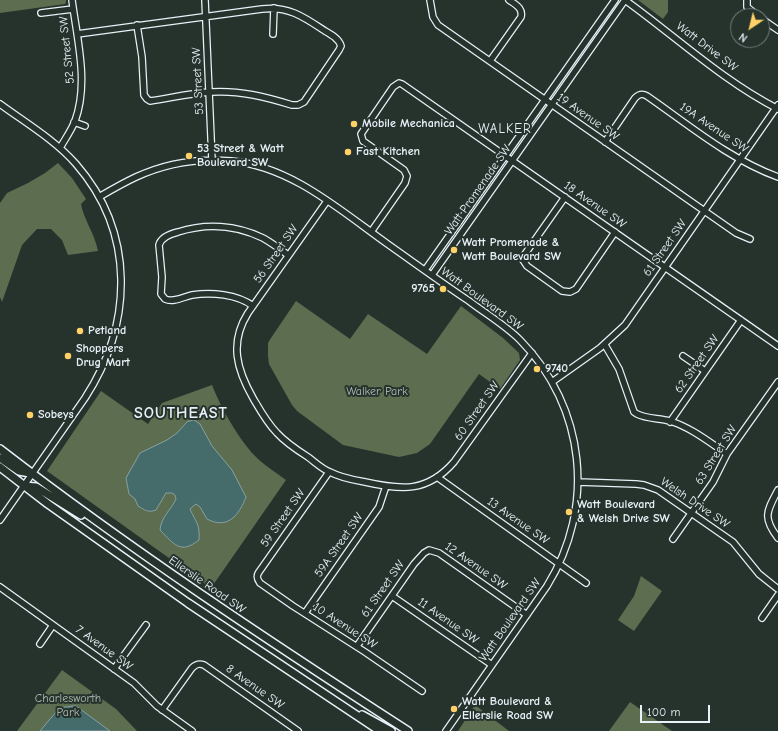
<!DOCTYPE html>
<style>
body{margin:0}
#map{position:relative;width:778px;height:731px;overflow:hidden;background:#26332d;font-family:"Comic Neue",sans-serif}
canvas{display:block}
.north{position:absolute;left:730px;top:8px;width:40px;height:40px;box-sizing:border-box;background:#26332d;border:1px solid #747f7e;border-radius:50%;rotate:215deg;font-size:11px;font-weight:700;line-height:16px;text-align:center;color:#e8f1f8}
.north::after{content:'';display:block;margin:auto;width:14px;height:18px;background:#ffd166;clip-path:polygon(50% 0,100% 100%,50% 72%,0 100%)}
.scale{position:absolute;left:640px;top:705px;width:70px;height:18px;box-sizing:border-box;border:2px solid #e8f1f8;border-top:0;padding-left:5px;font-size:12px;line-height:14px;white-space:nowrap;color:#e8f1f8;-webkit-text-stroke:3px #26332d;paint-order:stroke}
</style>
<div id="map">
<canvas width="778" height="731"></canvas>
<div class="north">N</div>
<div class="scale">100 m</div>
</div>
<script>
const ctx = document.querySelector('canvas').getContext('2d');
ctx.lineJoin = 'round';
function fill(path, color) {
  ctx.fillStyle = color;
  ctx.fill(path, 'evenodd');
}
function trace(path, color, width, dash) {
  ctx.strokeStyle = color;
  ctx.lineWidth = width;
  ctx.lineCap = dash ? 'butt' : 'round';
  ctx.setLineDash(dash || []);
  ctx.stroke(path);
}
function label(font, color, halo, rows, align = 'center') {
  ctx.font = font + ' "Comic Neue",sans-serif';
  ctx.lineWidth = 4;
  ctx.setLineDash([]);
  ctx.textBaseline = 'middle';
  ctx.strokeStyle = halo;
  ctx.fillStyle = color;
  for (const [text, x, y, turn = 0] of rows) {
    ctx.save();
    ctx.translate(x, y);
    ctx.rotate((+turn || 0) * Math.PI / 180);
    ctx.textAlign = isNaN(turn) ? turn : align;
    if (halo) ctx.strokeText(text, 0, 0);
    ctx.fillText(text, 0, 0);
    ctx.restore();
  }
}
fill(new Path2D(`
 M0,0H66V2L65,4L0,13Z
 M638,0H668V12L663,19Z
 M58,163L72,178L86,199L81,204C83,218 95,234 98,251L68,255L62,240L51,229H37L22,245L2,302L0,297V203L7,193L28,183L45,173Z
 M296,301L350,339L368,314L427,354L461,306L503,338L519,353L520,360L500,389L479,374L430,444L417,453L399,457L343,445L297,411L292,405L269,364L268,356V343L271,338Z
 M212,385C221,408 240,442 258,459C267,467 277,473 286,480L211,588L47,471L101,391L148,424L162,403Z
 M641,576L662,591L634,631L618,620L634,596Z
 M62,670L116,709L137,731H17Z
 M630,702L672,731H609Z
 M475,705L509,731H458Z`), '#5d6d4f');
const water = new Path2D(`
 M194,420L200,424L212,446L232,470L246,497C239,515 228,530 207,519L200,507L196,504L190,509C196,523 200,523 199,540C180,555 174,544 160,530C161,517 171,510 176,499L175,495L172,493H166L156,510C148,513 145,510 138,506L135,499L129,494L126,478L140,453L167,440L177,433L187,422Z
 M76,706L110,731H40L50,719L60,708Z`);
fill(water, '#466b6b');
trace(water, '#87a1a3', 1);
const minor = new Path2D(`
 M205,0L212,160
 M430,0L433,17L438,25L736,233L750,239
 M625,0C675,36 723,81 778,109
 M747,0V7L758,16
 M41,13L73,9
 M762,19L778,30
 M77,34L262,9C289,6 304,17 325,31C332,35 339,39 341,46L339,50L304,102L298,105H292C266,97 239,90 211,92C190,93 171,98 150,101L147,99L144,95L142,57L137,25
 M273,34L274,8
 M490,61L521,17C523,8 516,5 509,0
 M0,104C26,123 55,140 76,164C136,233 133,324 85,398L0,520
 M74,122L85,126
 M605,142L635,98C639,94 642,93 647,96C689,125 729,159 778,177
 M60,148C65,139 71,131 75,121C89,83 77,39 72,0
 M99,197C111,190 123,183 136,177C166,163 198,158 231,161C291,166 341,211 389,245C416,264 442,283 469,301C486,314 505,325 520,340C586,407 596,507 547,586L446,731
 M565,197L525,254L523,260L527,266L562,291L570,292L576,289L615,232
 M327,201L248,313C229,343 237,370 253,398C260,410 267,423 277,433C286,443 297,450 308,457C315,462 322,469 330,472C341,478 354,480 365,482C401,490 427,493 454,462L532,353
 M371,232L405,183L407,176L404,170L363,141L361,134L393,87L399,83L402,84L778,346
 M425,270L615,0
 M432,275L625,0
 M253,306C237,294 211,292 192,295C183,297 173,303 165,299L161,294L162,277L159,245C161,237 170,234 178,232C206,223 236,225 263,238C272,243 280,249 288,255
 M605,345L619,369L634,412L637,414C647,419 659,418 670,421C692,428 709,442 727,454
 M683,356L705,371
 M552,382L600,348L625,325L778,105
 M670,422L741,320
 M329,472L259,572C256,576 257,579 260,583L293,606L365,652L422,691
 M437,477L586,583
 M578,482L636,484L644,485L658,490L733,542L759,574L778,589
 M778,490C767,511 762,517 778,538
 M673,539L713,482L727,454L778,382
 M0,587L134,683L157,706L192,731
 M392,596L492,665
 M305,613L379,507L386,486
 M762,618L778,595
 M40,644L53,625
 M357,646L414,564L424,553L429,550L439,553L527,615
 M114,669L146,625
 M162,710L192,668C196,664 199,663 204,665L298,731`);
const major = new Path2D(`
 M0,449C131,550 269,641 408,731
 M0,458L19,471L30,473
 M0,467L48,504L188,603L380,731
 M24,486L36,487L81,515
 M362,715L391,731`);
trace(minor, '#e8f1f8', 8);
trace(major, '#e8f1f8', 10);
trace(minor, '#26332d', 5.5);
trace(major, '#26332d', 7);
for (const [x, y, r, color] of [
 [354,124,4,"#ffd166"],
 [348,152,4,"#ffd166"],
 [189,156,4,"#ffd166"],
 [454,250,4,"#ffd166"],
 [443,289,4,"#ffd166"],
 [80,331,4,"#ffd166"],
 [68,356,4,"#ffd166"],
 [537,369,4,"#ffd166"],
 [30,415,4,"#ffd166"],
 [569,512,4,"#ffd166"],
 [454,709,4,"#ffd166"]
]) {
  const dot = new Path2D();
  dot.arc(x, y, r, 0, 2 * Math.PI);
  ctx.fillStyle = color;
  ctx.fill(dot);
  trace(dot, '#26332d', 1.5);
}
label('12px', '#e8f1f8', '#26332d', [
 ["Watt Drive SW",707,47,37],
 ["52 Street SW",67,50,-96],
 ["53 Street SW",198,81,-93],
 ["19 Avenue SW",588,117,35],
 ["19A Avenue SW",714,128,34],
 ["Watt Promenade SW",478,190,-55],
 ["18 Avenue SW",595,205,35],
 ["61 Street SW",665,248,-55],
 ["56 Street SW",276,254,-55],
 ["Watt Boulevard SW",482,299,36],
 ["62 Street SW",697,364,-55],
 ["60 Street SW",477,411,-55],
 ["63 Street SW",716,455,-58],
 ["Welsh Drive SW",695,503,34],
 ["59 Street SW",283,518,-55],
 ["13 Avenue SW",518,521,35],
 ["59A Street SW",339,545,-55],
 ["12 Avenue SW",476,566,35],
 ["Ellerslie Road SW",207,585,35],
 ["61 Street SW",383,589,-55],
 ["Watt Boulevard SW",510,620,-55],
 ["11 Avenue SW",448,621,35],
 ["10 Avenue SW",345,626,33],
 ["7 Avenue SW",104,648,36],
 ["8 Avenue SW",255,687,35]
]);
label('bold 12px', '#e8f1f8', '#26332d', [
 ["Mobile Mechanica",362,124],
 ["53 Street & Watt",197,149],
 ["Boulevard SW",197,163],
 ["Fast Kitchen",356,152],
 ["Watt Promenade &",462,243],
 ["Watt Boulevard SW",462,257],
 ["9765",435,289,"right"],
 ["Petland",88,331],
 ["Shoppers",76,349],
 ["Drug Mart",76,363],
 ["9740",545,369],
 ["Sobeys",38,415],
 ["Watt Boulevard",577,505],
 ["& Welsh Drive SW",577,519],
 ["Watt Boulevard &",462,702],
 ["Ellerslie Road SW",462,716]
], 'left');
label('12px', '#b0bcb4', '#26332d', [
 ["Walker Park",377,392],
 ["Charlesworth",68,699],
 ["Park",68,713]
]);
ctx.letterSpacing = '1px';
label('13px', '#e8f1f8', '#26332d', [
 ["WALKER",505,129]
]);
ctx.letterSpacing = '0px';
ctx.letterSpacing = '1px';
label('bold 16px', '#e8f1f8', '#26332d', [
 ["SOUTHEAST",181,413]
]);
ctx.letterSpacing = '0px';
</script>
